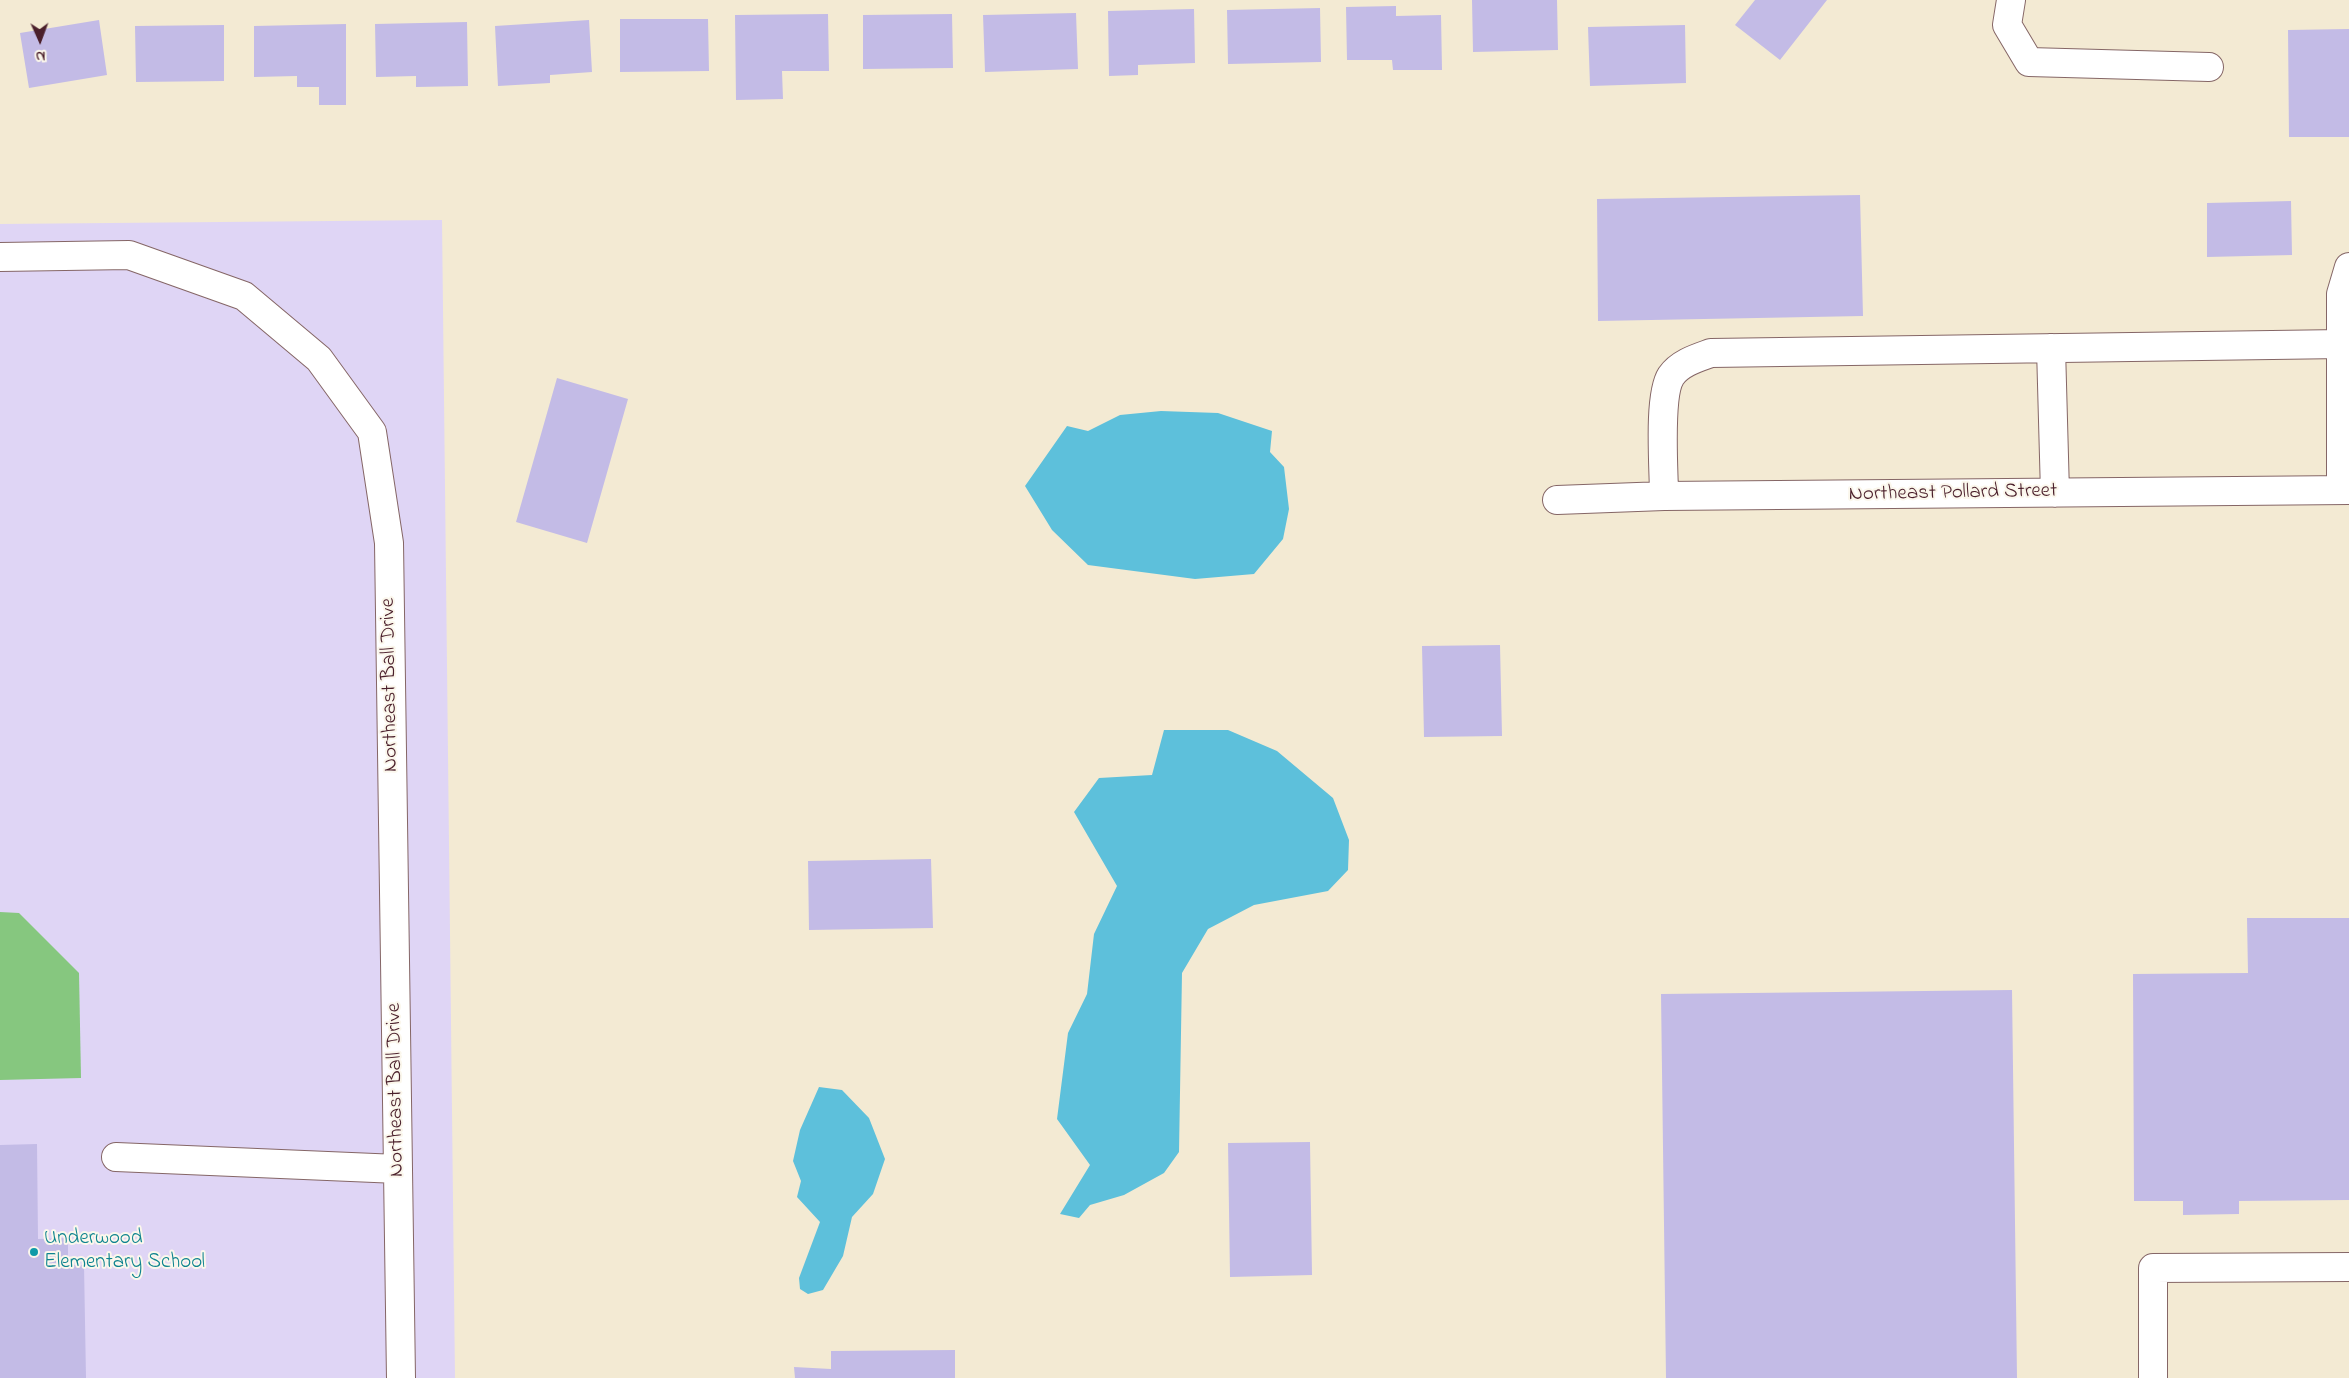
<!DOCTYPE html>
<style>
body{margin:0}
#map{position:relative;width:2349px;height:1378px;overflow:hidden;background:#f3ead3;font-family:"Indie Flower",sans-serif}
canvas{display:block}
.north{position:absolute;left:15px;top:15px;width:50px;height:50px;-webkit-text-stroke:4px #fbf7ec;paint-order:stroke;rotate:178deg;font-size:14px;font-weight:700;line-height:20px;text-align:center;color:#4a1f2b}
.north::after{content:'';display:block;margin:auto;width:18px;height:22px;background:#4a1f2b;clip-path:polygon(50% 0,100% 100%,50% 72%,0 100%)}
</style>
<div id="map">
<canvas width="2349" height="1378"></canvas>
<div class="north">N</div>
</div>
<script>
const ctx = document.querySelector('canvas').getContext('2d');
ctx.lineJoin = 'round';
function fill(path, color) {
  ctx.fillStyle = color;
  ctx.fill(path, 'evenodd');
}
function trace(path, color, width, dash) {
  ctx.strokeStyle = color;
  ctx.lineWidth = width;
  ctx.lineCap = dash ? 'butt' : 'round';
  ctx.setLineDash(dash || []);
  ctx.stroke(path);
}
function label(font, color, halo, rows, align = 'center') {
  ctx.font = font + ' "Indie Flower",sans-serif';
  ctx.lineWidth = 4;
  ctx.setLineDash([]);
  ctx.textBaseline = 'middle';
  ctx.strokeStyle = halo;
  ctx.fillStyle = color;
  for (const [text, x, y, turn = 0] of rows) {
    ctx.save();
    ctx.translate(x, y);
    ctx.rotate((+turn || 0) * Math.PI / 180);
    ctx.textAlign = isNaN(turn) ? turn : align;
    if (halo) ctx.strokeText(text, 0, 0);
    ctx.fillText(text, 0, 0);
    ctx.restore();
  }
}
fill(new Path2D(`
 M442,220L455,1378H0V224Z`), '#dfd5f5');
fill(new Path2D(`
 M0,912L19,913L79,973L81,1078L0,1080Z`), '#86c77f');
fill(new Path2D(`
 M1161,411L1218,413L1272,431L1270,452L1284,467L1289,509L1283,539L1254,574L1195,579L1088,565L1052,530L1025,486L1067,426L1088,431L1120,415Z
 M1164,730H1228L1277,751L1333,798L1349,840L1348,870L1328,891L1254,905L1208,929L1182,973L1179,1152L1164,1173L1124,1195L1090,1205L1079,1218L1060,1214L1090,1165L1057,1119L1068,1033L1087,994L1094,934L1117,886L1074,812L1099,778L1152,775Z
 M819,1087L842,1090L869,1118L885,1159L873,1194L852,1217L843,1256L823,1290L808,1294L800,1289L799,1278L820,1222L797,1197L801,1181L793,1161L800,1130Z`), '#5dc0db');
fill(new Path2D(`
 M1472,0H1557L1558,50L1473,52Z
 M1755,0H1827L1780,60L1735,25Z
 M1396,6V16L1441,15L1442,70H1393L1392,60H1347L1346,7Z
 M1320,8L1321,62L1228,64L1227,10Z
 M1194,9L1195,63L1138,65V75L1109,76L1108,11Z
 M1076,13L1078,69L985,72L983,15Z
 M828,14L829,71H782L783,99L736,100L735,15Z
 M952,14L953,68L863,69V15Z
 M620,19H708L709,71L620,72Z
 M99,20L107,75L29,88L20,33Z
 M589,20L592,72L550,75V83L498,86L495,26Z
 M467,22L468,86L416,87V76L376,77L375,24Z
 M346,24V105H319V87H297V76L254,77V26Z
 M224,25V81L136,82L135,26Z
 M1685,25L1686,83L1590,86L1588,27Z
 M2349,29V137H2289L2288,30Z
 M1860,195L1863,316L1598,321L1597,199Z
 M2291,201L2292,255L2207,257V203Z
 M557,378L628,399L587,543L516,522Z
 M1500,645L1502,736L1424,737L1422,646Z
 M931,859L933,928L809,930L808,861Z
 M2247,918H2349V1200L2239,1201V1214L2183,1215V1201H2134L2133,974L2248,973Z
 M2012,990L2017,1378H1666L1661,994Z
 M1310,1142L1312,1275L1230,1277L1228,1143Z
 M37,1144L38,1239L68,1238V1265H84L86,1378H0V1145Z
 M955,1350V1378H795L794,1367L831,1369V1351Z`), '#c3bbe6');
const minor = new Path2D(`
 M2011,0L2007,25L2029,62L2209,67
 M0,257L129,255L244,296L319,359L372,432L389,543L401,1378
 M2051,348L2055,493
 M2341,490V294L2349,267
 M1664,496C1664,470 1658,396 1671,376C1680,363 1697,358 1711,353L2342,344
 M1557,500L1664,496L2349,490
 M116,1157L398,1169
 M2153,1378V1268L2349,1267`);
trace(minor, '#856666', 30);
trace(minor, '#fff', 28);
for (const [x, y, r, color] of [
 [34,1252,5,"#0f9aa8"]
]) {
  const dot = new Path2D();
  dot.arc(x, y, r, 0, 2 * Math.PI);
  ctx.fillStyle = color;
  ctx.fill(dot);
  trace(dot, '#fbf7ec', 2);
}
label('21px', '#4a1f2b', '#fbf7ec', [
 ["Northeast Pollard Street",1953,494,-1],
 ["Northeast Ball Drive",391,685,-91],
 ["Northeast Ball Drive",397,1090,-91]
]);
label('21px', '#0d838f', '#fbf7ec', [
 ["Underwood",44,1240],
 ["Elementary School",44,1264]
], 'left');
</script>
